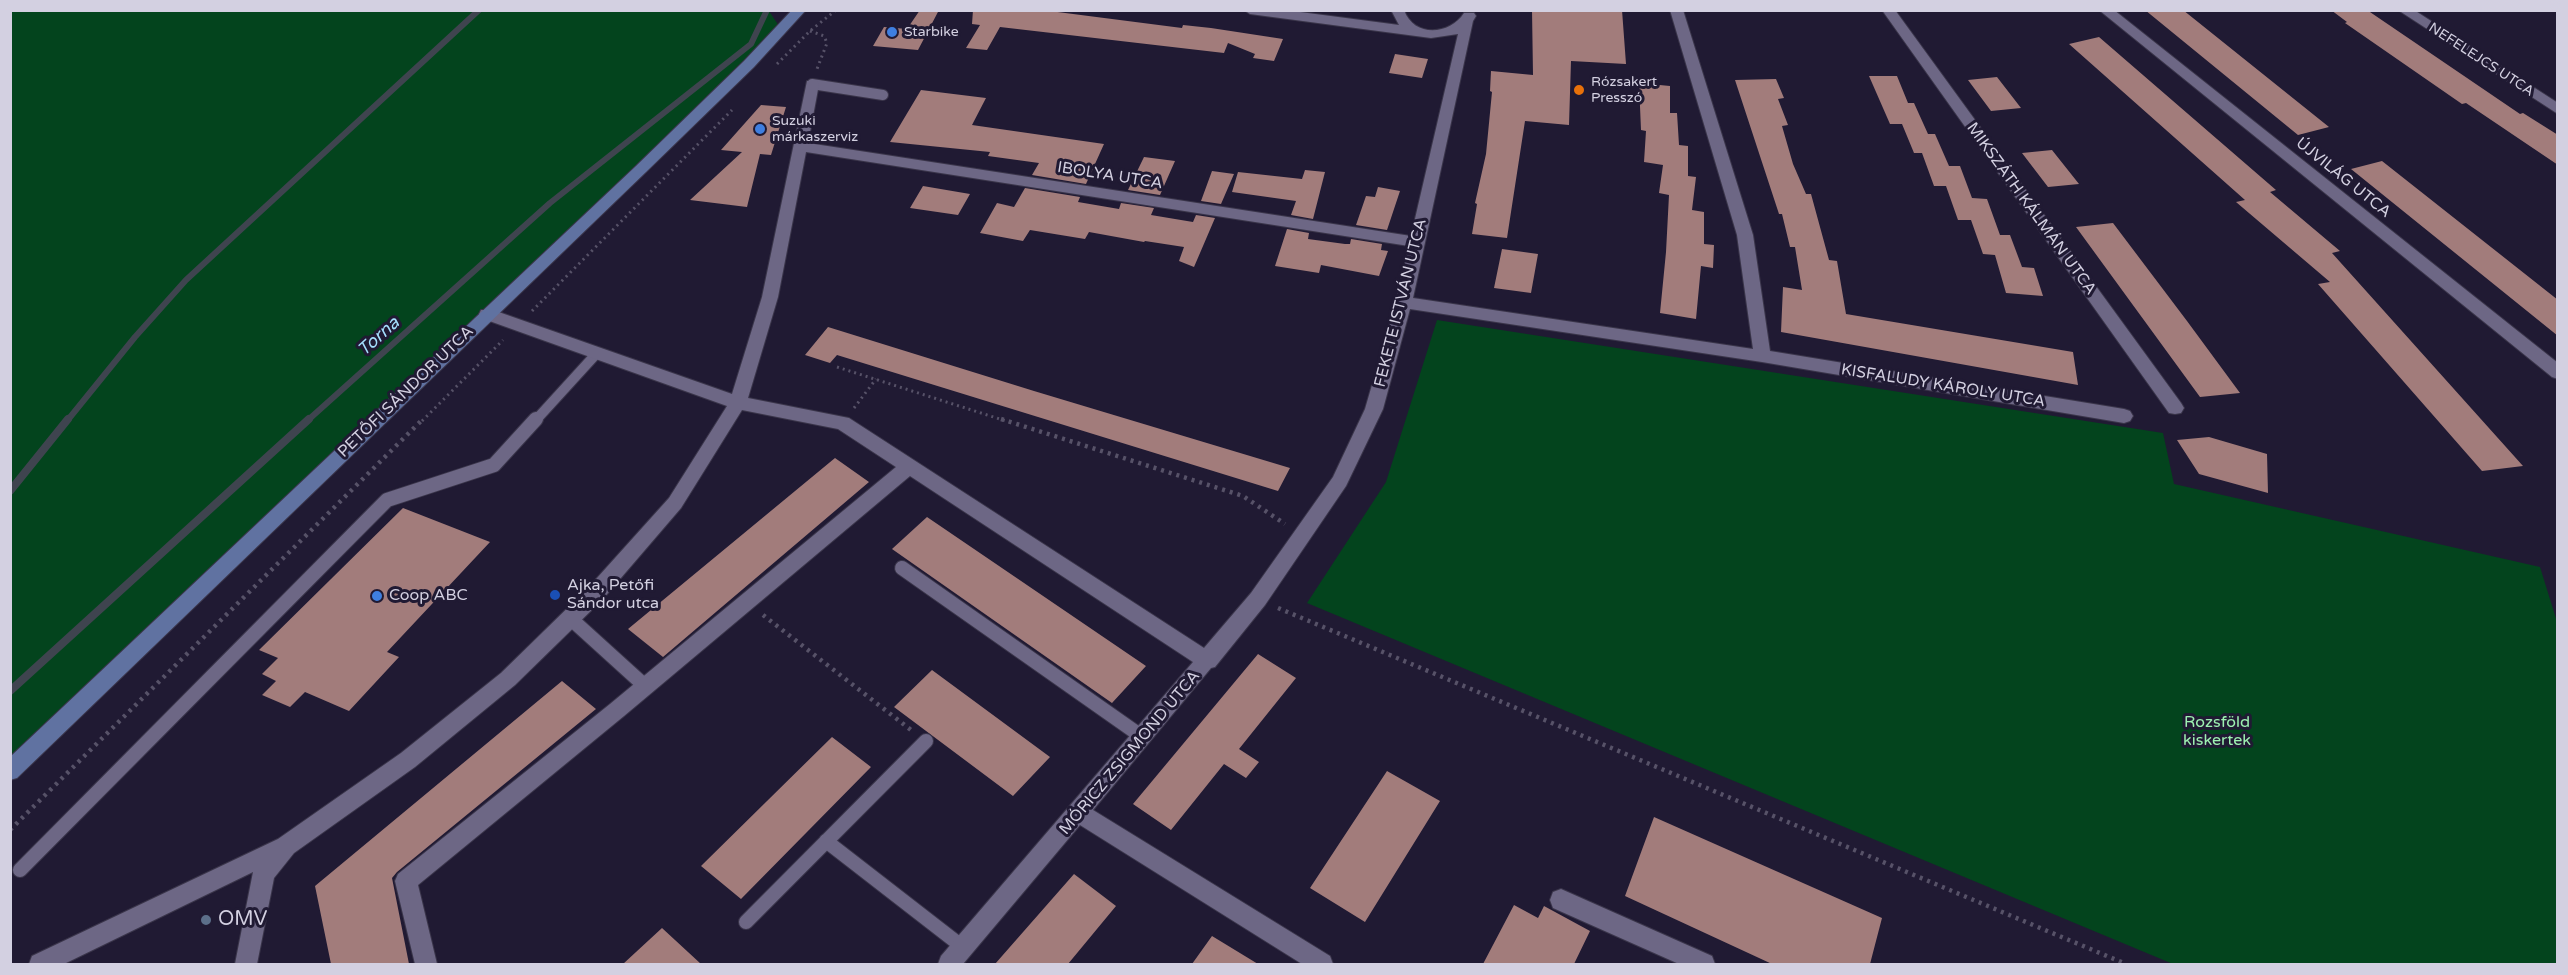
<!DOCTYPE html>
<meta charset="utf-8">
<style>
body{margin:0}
#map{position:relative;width:2568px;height:975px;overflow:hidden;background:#201a33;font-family:"Varela Round",sans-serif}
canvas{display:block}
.frame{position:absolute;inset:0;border:12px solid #d3d0e1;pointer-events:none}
</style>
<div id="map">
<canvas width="2568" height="975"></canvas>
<div class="frame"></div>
</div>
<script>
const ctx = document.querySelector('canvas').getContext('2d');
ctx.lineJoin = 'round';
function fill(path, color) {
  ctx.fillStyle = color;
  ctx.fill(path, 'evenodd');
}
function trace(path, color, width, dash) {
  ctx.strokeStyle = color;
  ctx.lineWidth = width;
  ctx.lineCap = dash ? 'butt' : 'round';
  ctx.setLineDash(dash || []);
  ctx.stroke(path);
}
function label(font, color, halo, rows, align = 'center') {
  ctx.font = font + ' "Varela Round",sans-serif';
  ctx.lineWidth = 6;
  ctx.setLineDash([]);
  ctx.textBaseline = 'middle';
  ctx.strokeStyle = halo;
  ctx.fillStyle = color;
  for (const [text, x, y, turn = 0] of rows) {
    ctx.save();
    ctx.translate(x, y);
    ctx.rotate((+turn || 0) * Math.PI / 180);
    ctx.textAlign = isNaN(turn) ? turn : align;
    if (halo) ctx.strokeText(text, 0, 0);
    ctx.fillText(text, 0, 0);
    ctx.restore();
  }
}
fill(new Path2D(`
 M11,11H769L781,29L11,768Z
 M1437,320L2163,433L2174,484L2540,567L2558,625L2557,964H2173L1307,603L1386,482Z`), '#03441d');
trace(new Path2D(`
 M67,421L135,337L186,280L479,10
 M307,421L550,203L751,44L767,10`), '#3f444f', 6);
trace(new Path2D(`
 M10,491L68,419
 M10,691L309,419`), '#3f444f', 8);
fill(new Path2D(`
 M920,10H939L918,50L873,46L884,27L907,29Z
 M973,10H1042L1182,28L1183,25L1211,28L1283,39L1274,61L1253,58L1255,54L1228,43L1224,53L1000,27L987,50L966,48L980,25L972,24Z
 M1532,10H1622L1626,64L1571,61L1569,125L1525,121L1507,238L1472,234L1477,204L1475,203L1486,154L1492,92L1490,91L1491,71L1533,75Z
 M2145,10H2183L2329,127L2298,135Z
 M2331,10H2367L2520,114L2523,113L2558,135V165L2466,103L2462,104L2345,23L2347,22Z
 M2099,37L2276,190L2270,192L2340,251L2332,253L2523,466L2482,471L2318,284L2330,282L2236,202L2245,200L2069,44Z
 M1395,54L1428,59L1422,78L1389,73Z
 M1869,76H1897L1908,103H1914L1928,134H1935L1949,166H1960L1972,198L1987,199L2000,235H2010L2022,267L2034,268L2043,296L2006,293L1995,255L1983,254L1971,220H1958L1946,186H1934L1922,153H1914L1902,124H1890Z
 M1997,77L2021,108L1991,111L1968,80Z
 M1776,79L1784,98L1778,99L1788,125L1782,126L1793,164L1806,194H1811L1829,260L1837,261L1846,314L2073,352L2078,385L1781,332L1783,287L1802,290L1795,247H1790L1782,214H1779L1735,80Z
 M1639,83L1670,86V113H1677L1679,145L1688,146V176L1696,177L1692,210L1704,212V244L1714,245L1713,268L1701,266L1696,319L1660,313L1666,252L1669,195L1659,193L1663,165L1644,162L1646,131L1641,130Z
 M921,90L986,98L972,125L1104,144L1086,184L1032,175L1039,163L988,156L990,152L890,142Z
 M761,105L786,107L771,155L760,154L747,207L690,200L742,152L721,150Z
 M2052,150L2079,184L2048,187L2022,153Z
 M1144,157L1175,161L1160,195L1128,190Z
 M2382,161L2558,300V336L2351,169Z
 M1305,170L1325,172L1313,219L1291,215L1296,201L1232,192L1238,172L1302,179Z
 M1212,171L1234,174L1221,204L1201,201Z
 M923,186L970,194L958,215L910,208Z
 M1378,187L1400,191L1387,230L1356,225L1366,196L1375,197Z
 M1025,188L1080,197L1078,202L1119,209L1121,203L1154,208L1151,215L1193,222L1196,215L1215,218L1194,267L1179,261L1184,247L1145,241L1144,242L1089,232L1085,239L1030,230L1023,241L980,233L997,203L1014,207Z
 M2113,223L2187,321L2240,393L2200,397L2076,227Z
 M1287,229L1309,233L1308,239L1345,244H1350L1351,239L1382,244L1381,250L1388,251L1379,276L1321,265L1319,273L1275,266Z
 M1502,249L1538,254L1531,293L1494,288Z
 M828,327L1034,391L1290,468L1278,491L837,355L830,363L805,355Z
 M2209,437L2267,454L2268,493L2199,474L2177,440Z
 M835,458L869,482L663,657L628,629Z
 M403,508L490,542L387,652L399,657L349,711L305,692L290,707L262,695L276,681L262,674L278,658L259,650Z
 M927,517L1146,666L1112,703L892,549Z
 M1258,654L1296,678L1239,749L1259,762L1246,778L1224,764L1171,830L1133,804Z
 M932,670L1050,757L1013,796L894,707Z
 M562,681L596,709L397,872L392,878L409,964H331L315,886Z
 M832,737L871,767L741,899L701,866Z
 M1387,771L1440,801L1365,922L1310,888Z
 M1654,817L1882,918L1870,964H1772L1625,896Z
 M1074,874L1116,906L1068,964H995Z
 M1514,905L1538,918L1544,906L1590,931L1574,964H1483Z
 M662,928L701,964H623Z
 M1212,936L1258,964H1192Z`), '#a27c7b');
const serviceFar1 = new Path2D(`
 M812,84L883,95
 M535,421L597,353`);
const service = new Path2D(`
 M902,568L1141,736
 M570,618L645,686
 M826,841L964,948
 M20,870L387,500L494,465L536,419
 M746,922L926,741`);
const minor = new Path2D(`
 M1244,10H1285L1399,25L1391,10H1404C1414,38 1450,35 1464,13H1474L1476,16L1473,21L1413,298L1753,349L1737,235L1670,10H1683L1753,235L1770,351L2124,409L2130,411L2133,416L2130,421L2124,423L1762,362L1410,309L1383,409L1346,486L1265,605L1215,667L1211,668L1093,810L1330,956L1333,964H1302L1080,825L963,964H938L941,956L1193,662L910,476L624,716L418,885L437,964H415L395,881L398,874L610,704L896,467L838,429L742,410L681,508L602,600L515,685L415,767L294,853L274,878L257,964H235L253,872L64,964H29L32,956L278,839L401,753L501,673L588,588L669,498L727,406L481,318L479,314L481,310H493L732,394L762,297L807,81H817L819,84L808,143L1411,236L1458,34L1431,38L1250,14ZM806,152L1409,246L1396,302L1365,409L1333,477L1251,593L1204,648L849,418L748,398L778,297Z
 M1882,10H1895L2181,403L2184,408L2181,413L2175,414L2169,413Z
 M2099,10H2114L2558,363V379L2552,377Z
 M2398,10H2414L2558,103V114Z
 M1561,889L1712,956L1715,964H1679L1553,908L1550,900L1553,892Z`);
const secondary = new Path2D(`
 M792,10H806L754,67L646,172L17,778L10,780V757L636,166L744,61Z`);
trace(serviceFar1, '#3a354a', 12);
trace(service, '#3a354a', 16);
trace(minor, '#3a354a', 2);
trace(secondary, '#3a354a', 2);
trace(new Path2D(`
 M810,31L824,36L827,43L817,69
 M777,64L810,31L836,10
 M532,311L732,110
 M837,367L1006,421
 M854,408L876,379
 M422,421L503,340`), '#575268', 3, [2, 4]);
trace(new Path2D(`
 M1001,419L1243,496L1285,524
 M1278,608L2126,964
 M763,615L911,730
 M10,830L423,419`), '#575268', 4.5, [3, 5]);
trace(serviceFar1, '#6d6785', 10);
trace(service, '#6d6785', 14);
fill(minor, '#6d6785');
fill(secondary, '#6072a1');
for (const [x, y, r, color] of [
 [892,32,6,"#3f7fe0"],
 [1579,90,6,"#e8710a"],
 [760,129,6,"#3f7fe0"],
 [555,595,6,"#1a4fb4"],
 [377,596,6,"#3f7fe0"],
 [206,920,6,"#5c6f8a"]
]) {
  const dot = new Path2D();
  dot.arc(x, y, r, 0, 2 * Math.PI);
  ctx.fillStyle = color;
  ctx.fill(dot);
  trace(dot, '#201a33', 2);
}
label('14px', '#d3d0e1', '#201a33', [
 ["Starbike",904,32],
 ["Rózsakert",1591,82],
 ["Presszó",1591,98],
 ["Suzuki",772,121],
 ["márkaszerviz",772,137]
], 'left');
label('14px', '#d3d0e1', '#201a33', [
 ["NEFELEJCS UTCA",2481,60,33]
]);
label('16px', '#d3d0e1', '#201a33', [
 ["IBOLYA UTCA",1110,176,9],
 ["ÚJVILÁG UTCA",2343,178,39],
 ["MIKSZÁTH KÁLMÁN UTCA",2031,209,54],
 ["FEKETE ISTVÁN UTCA",1401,303,-76],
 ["KISFALUDY KÁROLY UTCA",1943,386,9],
 ["PETŐFI SÁNDOR UTCA",406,392,-44],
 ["MÓRICZ ZSIGMOND UTCA",1130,753,-50]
]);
label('16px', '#d3d0e1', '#201a33', [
 ["Ajka, Petőfi",567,586],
 ["Sándor utca",567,604],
 ["Coop ABC",389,596]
], 'left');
label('16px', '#9df1b1', '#201a33', [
 ["Rozsföld",2217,723],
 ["kiskertek",2217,741]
]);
label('italic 18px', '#a4dffd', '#201a33', [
 ["Torna",379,337,-42]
]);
label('20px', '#d3d0e1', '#201a33', [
 ["OMV",218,920]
], 'left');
</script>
